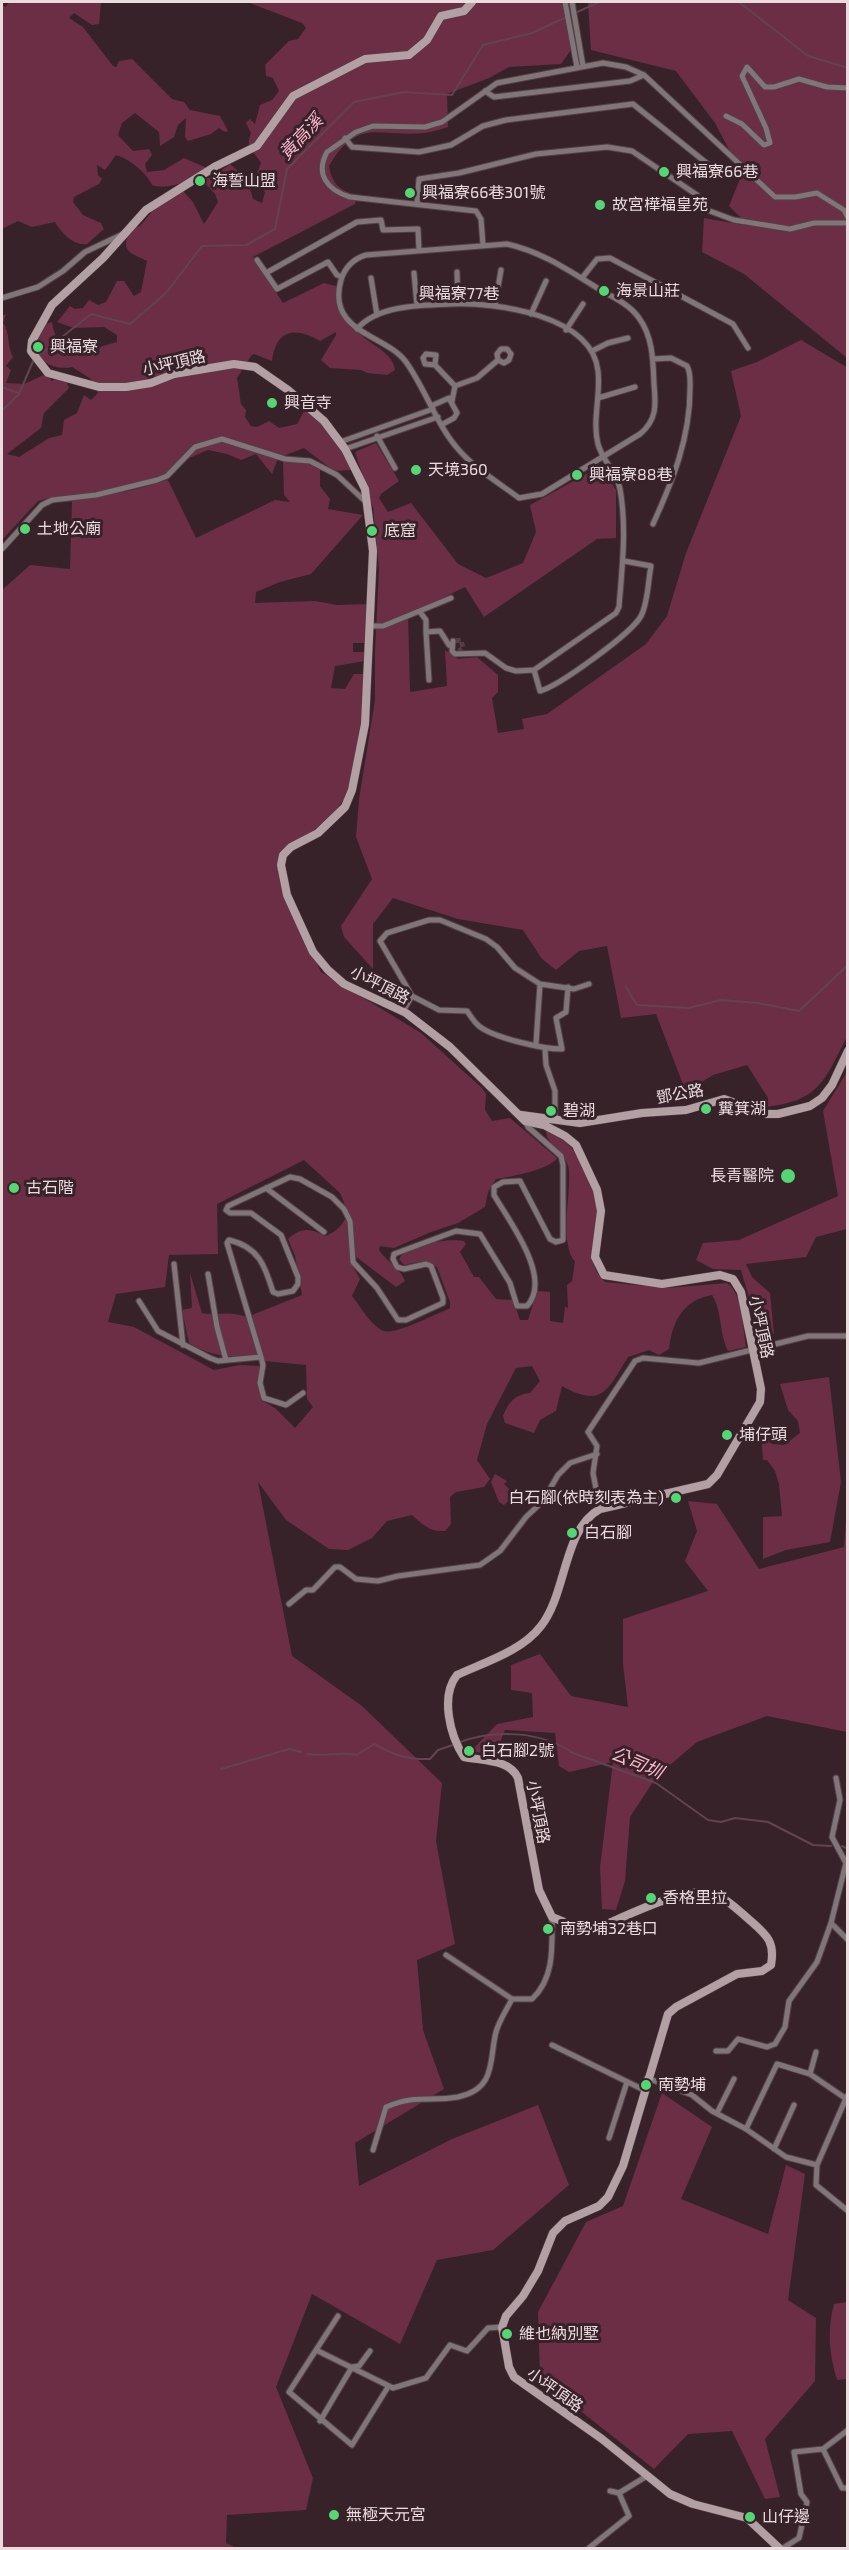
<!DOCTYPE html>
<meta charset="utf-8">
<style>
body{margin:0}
#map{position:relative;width:849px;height:2550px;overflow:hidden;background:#372229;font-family:"Exo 2",sans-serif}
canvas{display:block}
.frame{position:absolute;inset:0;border:3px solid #eadbdf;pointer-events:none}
</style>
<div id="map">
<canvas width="849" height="2550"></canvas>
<div class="frame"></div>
</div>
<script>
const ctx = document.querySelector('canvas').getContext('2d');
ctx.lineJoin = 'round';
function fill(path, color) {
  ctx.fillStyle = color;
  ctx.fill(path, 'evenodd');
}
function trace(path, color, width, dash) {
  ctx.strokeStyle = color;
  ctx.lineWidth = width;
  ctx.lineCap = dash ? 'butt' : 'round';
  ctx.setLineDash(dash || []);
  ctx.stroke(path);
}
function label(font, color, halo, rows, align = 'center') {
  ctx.font = font + ' "Exo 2","Noto Sans TC",sans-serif';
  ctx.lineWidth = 6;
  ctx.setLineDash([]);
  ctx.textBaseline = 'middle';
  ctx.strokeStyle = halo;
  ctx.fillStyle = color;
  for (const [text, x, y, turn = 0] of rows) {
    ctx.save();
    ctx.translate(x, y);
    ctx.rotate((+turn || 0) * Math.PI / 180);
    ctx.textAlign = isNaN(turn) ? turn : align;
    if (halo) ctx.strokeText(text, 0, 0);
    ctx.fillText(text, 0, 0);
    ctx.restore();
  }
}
fill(new Path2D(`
 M9,2H101L99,24L92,25L74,13L69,18L83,27L113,66L116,67L119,61L132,59L172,99L184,102L190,110L220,116L228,131L225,132L219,128L211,134L188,141L185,137L186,118L178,125L174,137L160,146L159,132L135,113L122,123L118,135L133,151L149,149L152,155L145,164L147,172L164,170L184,158L209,169C193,179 170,191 152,185C147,173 128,158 116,155L105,170L97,165L98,175L102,179L99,184L74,197L73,202L83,215L101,223L104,229L87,244C74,246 61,233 55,222L32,227L18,221L2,229V5L6,7Z
 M247,2H560C565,7 574,13 578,19C585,32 568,55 561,64L509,67L489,78L447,94L448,127C440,129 432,132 425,133C380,138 358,116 329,166C331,182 341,193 357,194L355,204L253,257L283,303L324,283L336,286C343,303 346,319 359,333C370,345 393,352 395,370L387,375L367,373L361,370L330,368L321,360L336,335V332L320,341C294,326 276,330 272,361L254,354L251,356L237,378L241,404L246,410L245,417L251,426L257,427L269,421L279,428L297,424L307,406L311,404L326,420L352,467L351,470L334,471L304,448L278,458L272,474L256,454L241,460L227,454L208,450L187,459L166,474L146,480L94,493L49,498L38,501L2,540V316L6,314L3,323C10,331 7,347 13,357L6,366L11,370L6,383L24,384L46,374L52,381L61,376L66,380L69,388L44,413L41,428L7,454L19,457L49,438L62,435L64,420L77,413L84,395L91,400L98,393L91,379L72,367C52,371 41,360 28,347L43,325L52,322C54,334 59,349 71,355L117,342V335L104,327L74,328L57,322L70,306L75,309L83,308L89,300L98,305L106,302L117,281H124L134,296L141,292L147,261C130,252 119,252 131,229L140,226L155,208L183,191L193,202L204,224L218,202L215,194L202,180L212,177L230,164L247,179L253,199L262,203L265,192L256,176L261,163C253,149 245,150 251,133L246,123L250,119L255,124L260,105L272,100L279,91L273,78L266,76L265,65L289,41L298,39L306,28L302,23Z
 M588,2H847V358L744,274L702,252L704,218L749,226L729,206L742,174L715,123L676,71L591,50Z
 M801,340L848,368V1035C824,1080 822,1100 766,1107L768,1098L747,1065L713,1075L686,1092L656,1014L621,1018L607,946L579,951L556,970L542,959L523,930L458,919L393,898L373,924V969L344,937L341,926L372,879L356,837L359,799L375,700V652L379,569L373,508L355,452L376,443L399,481L381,494L379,498L388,512L411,503L458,564L486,578L523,563L536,532L530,505L601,466L616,490V538L597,539L484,617L465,587L408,615L410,692L447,686L445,650L458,659L477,657L498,675V692L492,698L498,733L524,729L522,719L547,714L646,644L667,616L686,553L741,416L731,371L757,362Z
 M283,460L308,463L320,469V486L330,499L328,509L363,515L311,574L280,582L256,592L255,603L315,601L337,605L368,604L366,643H353V652H366L365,661L335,666L331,688L345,689L354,674H364C363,702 359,779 344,800C328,822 303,838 281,854L289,908L321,972L421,1033L482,1088L486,1094L485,1110L492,1121L510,1118L557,1158C552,1169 509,1177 496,1179L488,1192L485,1207L458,1223L431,1232L394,1248L380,1246L379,1250C386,1261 402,1270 405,1281L396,1287L355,1256L350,1261L360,1279L352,1296C360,1306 371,1326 384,1331C395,1335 433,1315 446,1310L450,1308V1302L437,1267L423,1261L404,1265L399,1259C407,1244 448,1238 464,1241L466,1244L460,1252L474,1277H479L496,1299L513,1300L520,1320H528L537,1291L550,1292V1321L563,1323L565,1307L568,1308L567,1285L572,1281L575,1262C559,1242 571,1195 569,1170C567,1153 546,1145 546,1131C577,1142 598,1180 597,1213C596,1240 583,1261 605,1282L667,1288L727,1283C743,1294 743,1329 746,1347L728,1351C719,1333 722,1310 712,1295C683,1300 672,1322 669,1349L659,1355L649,1350L628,1357C608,1389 603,1409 562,1386L556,1411L540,1420L534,1433L505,1423L503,1416C508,1403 515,1394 530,1393L540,1381L532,1366L516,1368L487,1424L477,1460L490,1479L484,1487L456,1492L450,1497L451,1524L445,1531C430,1532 423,1525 412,1515L387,1521L372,1538L348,1550L329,1549L286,1520L258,1482L292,1656L362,1706L442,1783L436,1841L455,1944L417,1960L423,2030L444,2089L355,2143L359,2186L452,2139L538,2105L569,2185L493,2250L437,2260L400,2344L312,2294L276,2387L313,2478L306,2510L227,2515L226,2543L236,2548H2V590L30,565L70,569L72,501L129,491L168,480L196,538L275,500L290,502L284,495ZM304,1160L340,1193L348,1212C344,1224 337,1232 325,1236C310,1228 301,1227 288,1239L295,1256L302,1295L247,1317C227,1310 218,1316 202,1313L190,1273L192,1308L182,1310L189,1343C214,1359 235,1357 262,1354L264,1361L306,1365L307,1399L313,1407L295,1428L275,1408L261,1400L259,1366L240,1365L214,1370L134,1327L108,1322L116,1294L165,1287L169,1255L218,1254L217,1204Z
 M847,1072V1229L816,1237L806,1257L746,1264L752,1277L770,1293L774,1334L759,1331L741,1270L713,1269L696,1260L703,1243L739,1240L838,1196L823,1111Z
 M829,1377L841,1482L830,1542L786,1550L763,1559V1517L782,1516L779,1484L775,1471L767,1460H763L761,1432L766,1433L772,1444L784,1445L800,1433L798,1421L788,1410L780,1384Z
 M495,1474L507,1481L504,1484L515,1495L504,1505L499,1502L491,1482Z
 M688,1501L717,1504L759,1569L844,1547L847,1508V1732L767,1716L697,1742L657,1776L630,1817L625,1881L616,1910L602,1909L600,1867L613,1762L569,1772L559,1766L555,1733L505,1730L496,1753L470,1752L497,1724L533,1717L532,1693L511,1690V1665L540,1654L571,1696L628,1707L623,1664V1619L708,1591L685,1561L697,1531Z
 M662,2093L712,2127L681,2199L768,2234L786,2165L805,2174L788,2300L816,2318L815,2381L765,2439L780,2497L765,2499L732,2431L688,2434L654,2469L540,2379L538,2312L586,2222L623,2206Z
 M847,2302V2379L837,2380C829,2353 827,2330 834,2304Z`), '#6b2e45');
trace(new Path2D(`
 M739,2L808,56L848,68
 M38,356L91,314L130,324L166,293L202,246L246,245L275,229L287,169L354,102L404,92L452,95L483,45L532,33L599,2
 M2,387L18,393
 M2,411L19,394L34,359
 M626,987L637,1005L688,1008L721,1000L758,1003L799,1011L848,965
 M460,1742C495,1729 541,1731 573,1753L656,1783L708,1820L721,1822L735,1818L768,1822L813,1845L831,1846
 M308,1754C325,1757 339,1751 357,1755L374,1744C394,1755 407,1760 430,1759L438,1750L453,1745
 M221,1769L289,1749L301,1752
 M842,1846L848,1849`), '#624350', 2);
trace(new Path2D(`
 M451,647L459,651L463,648L461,640L453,641`), '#523e44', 5, [5, 2.5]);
const street = new Path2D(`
 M565,2L577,67
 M572,2L583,66
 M485,91L494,97L630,81L644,75
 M726,116L742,124L764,145L770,143L766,128L742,76L747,67L765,87H774L799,79L827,87L848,88
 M345,138L352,147L419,152L451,145L483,126L506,120L633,104L714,169
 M417,203L419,179L459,173L536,154L607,147L632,151L697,195L707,210L734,220L790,229L814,223H848
 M507,244C543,252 571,272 602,291C615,298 630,305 639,318C653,337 653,361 654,384C656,405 657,420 640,434L542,494L519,498C499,483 474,468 458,449C436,424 426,390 406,362C386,334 326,333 341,280C345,267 353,259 366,255Z
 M483,245L481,219L476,211L350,197C327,190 315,174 327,152L356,132L373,126L425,127L442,122L497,83L603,63L626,67L644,75L775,197H795L817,193L844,210L848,218
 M257,260L277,289L328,262L337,275L342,277
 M457,272L458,304
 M266,273L357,222L381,220L383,230L418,229L419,250
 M414,273L417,306
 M371,278L377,315
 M582,278L597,259L610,258L733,324L748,348
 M2,298L38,287L63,271L85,252L123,234
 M495,305L501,270
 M531,314L546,281
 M357,329C377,305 422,305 452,304C495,302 592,315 598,371C601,394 592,421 598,444C602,460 617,473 620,489C627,528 622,568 619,607L616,613L534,670L540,691C559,686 632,633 641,616C648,603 648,581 651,566L624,561
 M566,330L583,304
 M592,351L608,343L628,338
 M653,359L671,358L687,366C691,373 690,381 690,389C690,438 673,480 653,524
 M435,365L436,355L426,354L423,358L425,364L435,365L455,386
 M598,398L635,387
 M452,401L455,386L477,378L498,360L497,354L501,349H507L511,354L509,360L504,363L498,360
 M431,406L449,398L457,413L454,418L443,424
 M377,436L395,468
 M340,442L433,409
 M345,449L438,417
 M2,549L42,505L52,500L96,495L157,480L167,476L195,447L222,439L285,459L310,461L337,475L367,503
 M420,612L426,620V632
 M371,626H383L451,598
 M453,641L452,651L455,654L485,653L506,668L516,671L534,670
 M429,680L426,632L440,631L449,645
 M412,996L439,1010L467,1011C470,1015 474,1022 479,1026C494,1038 543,1049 562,1049L556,1018L566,1012L568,987
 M403,1011L412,996L380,941L387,933L429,920H440L486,939L497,947L515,968L540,984L574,989L589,984
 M536,1044L540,984
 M545,1049L546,1065L555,1091V1119
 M266,1188L324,1232
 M174,1264L183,1345
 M208,1274L217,1327L226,1360
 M139,1301L158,1331L210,1358L218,1361L261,1357L227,1243L229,1240C259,1247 265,1266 273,1292L278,1294L293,1291L298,1284V1277L281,1235L251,1213H230L226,1210L228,1206L290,1177L300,1179L332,1197L344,1209L350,1221L353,1262L377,1288L398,1320H406L443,1303V1298L431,1266L426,1264L404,1269L397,1267L393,1259L394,1254L456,1231L480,1234L510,1283L517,1306H527C553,1278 509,1221 494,1195V1187L503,1182L520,1181L550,1239L556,1242L563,1240V1165L561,1156L528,1127L525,1121
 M261,1357L263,1365L260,1383L264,1398L286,1405L303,1393
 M600,1509L593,1473L597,1446L588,1432L635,1361L643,1358L699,1363L808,1336H848
 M289,1604L306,1590H313L335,1567H340L356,1579L378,1581L398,1576L480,1565L500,1551L526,1517L543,1501L558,1475L570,1463L597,1454
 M831,1923L846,1863L832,1837L840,1800L836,1778
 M446,1955L512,1999
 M552,2045L644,2090
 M716,2051H728L738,2039L767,2047L775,2044L785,2027L789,2001L817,1962L831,1923L848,1940
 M810,2074L816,2052
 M647,2078L692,2095L712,2111L746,2129L786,2157L817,2165L816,2185L848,2211
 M717,2113L734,2079
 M746,2129L777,2064L810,2074L845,2098
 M609,2138L627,2082
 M774,2149L794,2105
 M373,2150L386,2107C416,2094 430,2102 458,2097C497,2089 489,2059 496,2032C499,2021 507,2009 512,1999H532C555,1978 552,1945 552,1917
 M817,2165L847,2096
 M316,2350L338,2316
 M388,2387L352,2445L289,2392L316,2350L393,2388L426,2378L450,2345L467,2351L488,2328L502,2327
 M320,2421L352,2367L359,2366L370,2351
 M823,2449L842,2488H848
 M610,2491L619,2493L647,2476
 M589,2548L629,2516L619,2493
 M783,2548L799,2538L807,2502L801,2494L794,2452L823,2449L848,2430`);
const secondary = new Path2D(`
 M472,2L464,11L441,16L427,40L409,55L365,59L293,96L257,146L216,166L146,210L103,258L52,305L32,341L31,351L48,373L99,387H126L151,383L174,374L234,364L255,367L288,390L324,421L345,449L365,489L373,551L365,724L352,790L345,807L318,833L291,847L283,855L281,865L287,895L313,952L328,970L344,984L406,1013L450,1047L525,1121L544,1125L565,1136L576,1145L597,1190L601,1211L595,1257L604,1275L662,1284L720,1275L733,1279L741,1292L761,1389L760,1402L717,1475L708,1484L600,1509C563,1529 567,1593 541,1626C522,1651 485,1662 457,1675C440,1696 450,1736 464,1757C483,1761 509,1759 518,1778L539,1890L552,1917L581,1929L593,1930C621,1919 688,1883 715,1894C729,1900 741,1913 752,1922C768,1936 775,1943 771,1965L762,1971L737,1974L676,2007L668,2014L623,2166L608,2197L599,2206L565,2221L553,2233L538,2271L523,2296L506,2316L502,2327L509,2367L514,2377L602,2439L670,2494L693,2504L747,2518L779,2548
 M521,1115L580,1123L642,1113L686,1110L724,1099L766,1114H778L810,1106L822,1098L832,1085L848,1051`);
trace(street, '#544046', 7);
trace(secondary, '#544046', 9);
trace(street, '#807578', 5);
trace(secondary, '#b2a0a5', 8);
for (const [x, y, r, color] of [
 [664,172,6,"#53d673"],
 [200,181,6,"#53d673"],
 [410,193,6,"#53d673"],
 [600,205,6,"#53d673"],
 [604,291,6,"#53d673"],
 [38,347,6,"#53d673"],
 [272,403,6,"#53d673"],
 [416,470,6,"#53d673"],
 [577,475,6,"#53d673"],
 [25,529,6,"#53d673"],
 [372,531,6,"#53d673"],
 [706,1109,6,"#53d673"],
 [551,1111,6,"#53d673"],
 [788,1176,8,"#53d673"],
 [14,1188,6,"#53d673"],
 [727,1435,6,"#53d673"],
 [676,1498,6,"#53d673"],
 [572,1533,6,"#53d673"],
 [469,1751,6,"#53d673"],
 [651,1898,6,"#53d673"],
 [548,1929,6,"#53d673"],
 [646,2085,6,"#53d673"],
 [507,2334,6,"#53d673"],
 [334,2515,6,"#53d673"],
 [750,2517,6,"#53d673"]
]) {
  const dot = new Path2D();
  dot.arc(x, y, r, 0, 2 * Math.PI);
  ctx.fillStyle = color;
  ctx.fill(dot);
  trace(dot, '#372229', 2);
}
label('16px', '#eadbdf', '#372229', [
 ["興福寮66巷",676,172],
 ["海誓山盟",212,181],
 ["興福寮66巷301號",422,193],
 ["故宮樺福皇苑",612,205],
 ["海景山莊",616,291],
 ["興福寮",50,347],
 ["興音寺",284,403],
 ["天境360",428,470],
 ["興福寮88巷",589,475],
 ["土地公廟",37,529],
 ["底窟",384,531],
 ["糞箕湖",718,1109],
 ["碧湖",563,1111],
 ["長青醫院",774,1176,"right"],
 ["古石階",26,1188],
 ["埔仔頭",739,1435],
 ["白石腳(依時刻表為主)",664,1498,"right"],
 ["白石腳",584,1533],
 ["白石腳2號",481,1751],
 ["香格里拉",663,1898],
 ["南勢埔32巷口",560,1929],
 ["南勢埔",658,2085],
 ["維也納別墅",519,2334],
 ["無極天元宮",346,2515],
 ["山仔邊",762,2517]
], 'left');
label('16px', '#eadbdf', '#372229', [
 ["興福寮77巷",459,294],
 ["小坪頂路",174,363,-13],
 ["小坪頂路",380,985,27],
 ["鄧公路",680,1094,-10],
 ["小坪頂路",761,1327,78],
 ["小坪頂路",538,1812,79],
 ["小坪頂路",555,2390,35]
]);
label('italic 18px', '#ffb8ce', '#372229', [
 ["黃高溪",301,137,-47],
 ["公司圳",637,1763,23]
]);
</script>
